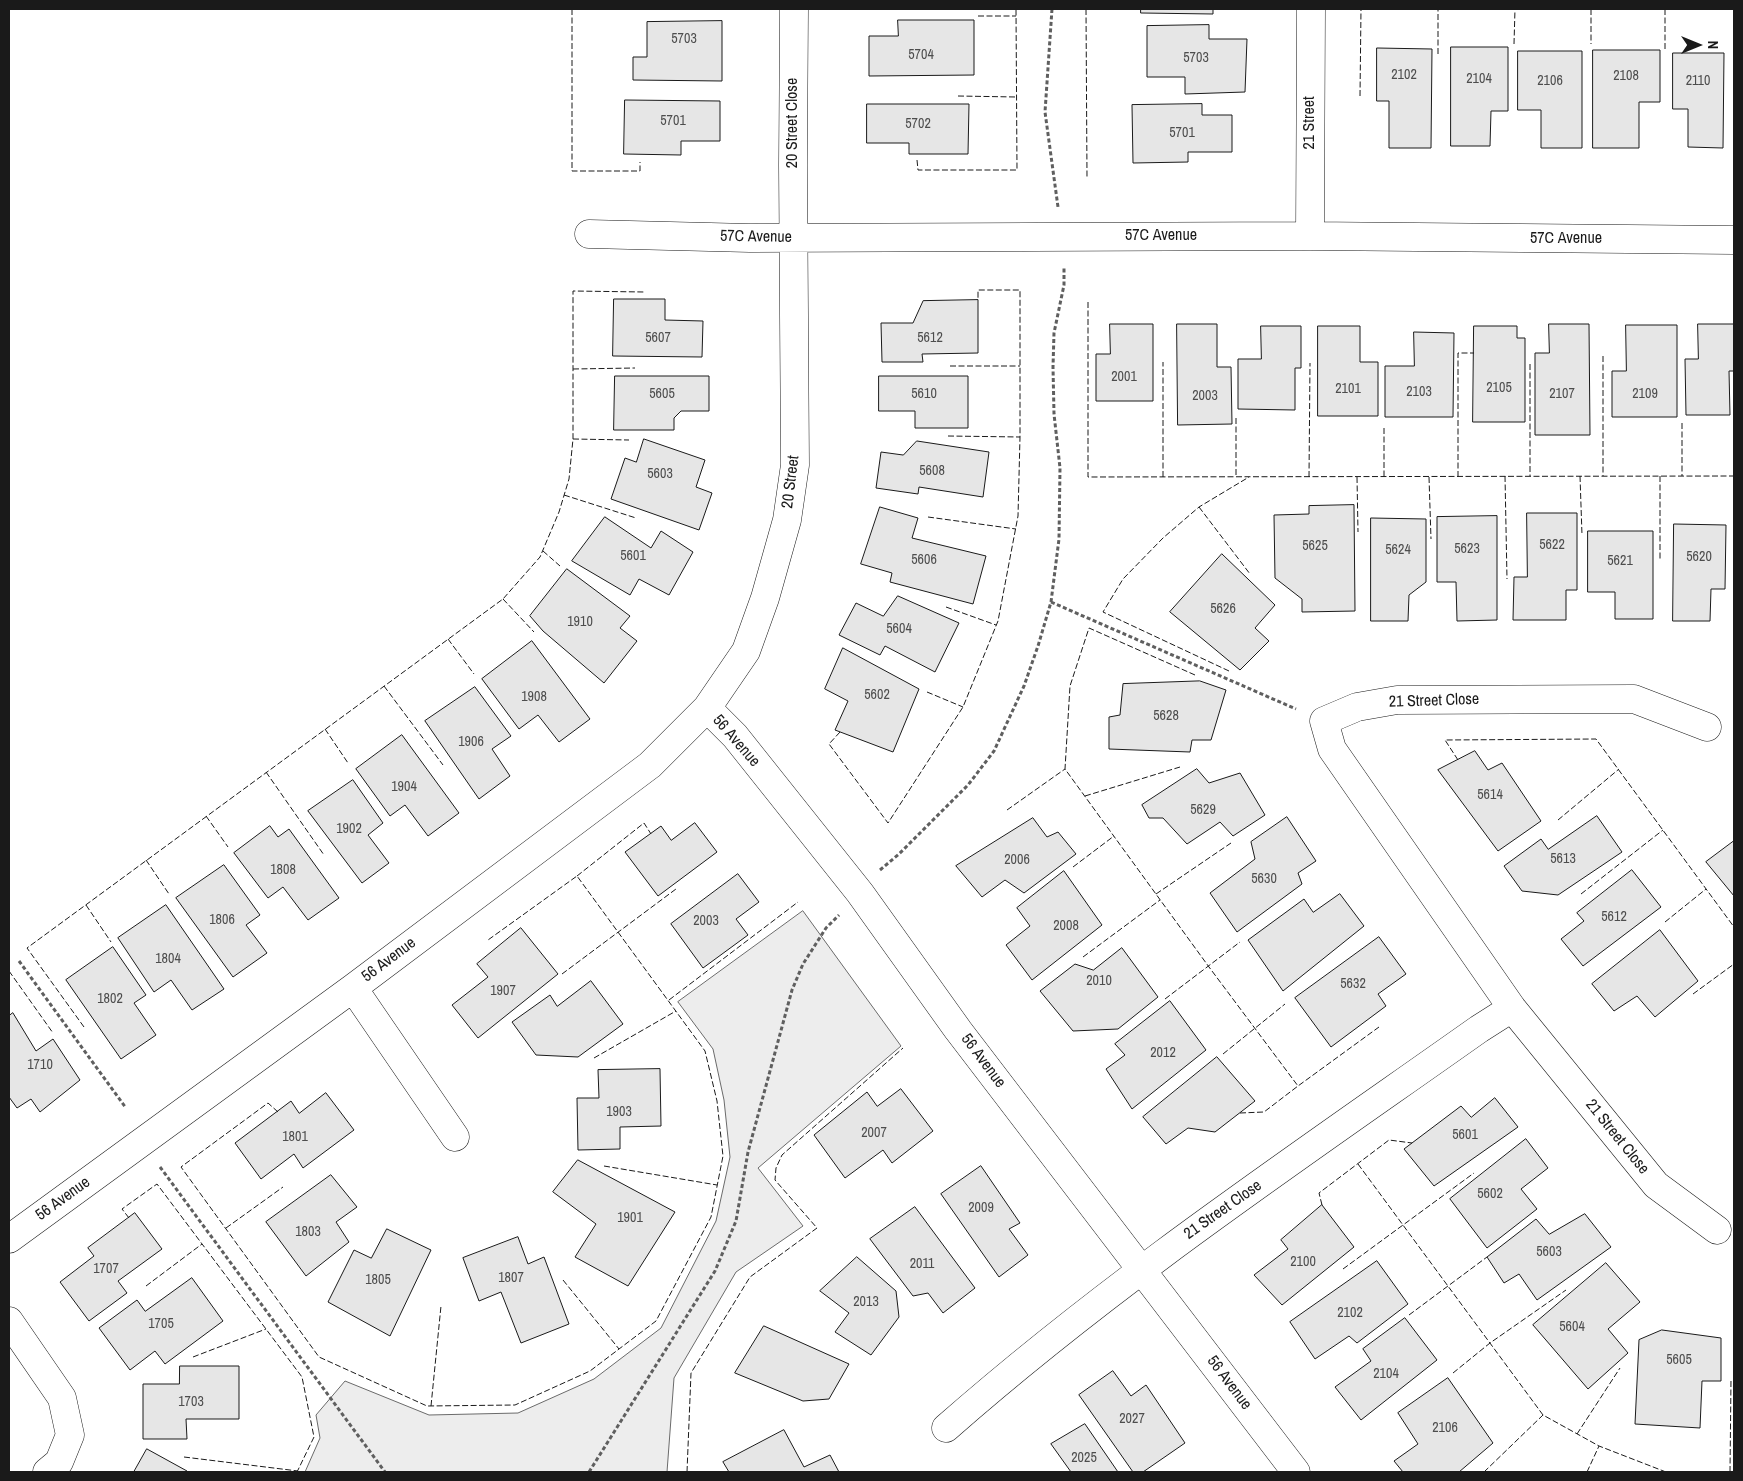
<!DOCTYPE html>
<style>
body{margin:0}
#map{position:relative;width:1743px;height:1481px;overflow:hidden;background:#fff;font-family:"Archivo Narrow",sans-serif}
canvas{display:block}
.frame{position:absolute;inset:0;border:10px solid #1a1a1a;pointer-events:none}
.north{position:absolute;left:1673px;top:20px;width:50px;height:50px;-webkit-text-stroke:4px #fff;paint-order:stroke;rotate:90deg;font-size:14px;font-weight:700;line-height:20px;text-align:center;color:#1a1a1a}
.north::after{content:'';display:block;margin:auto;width:18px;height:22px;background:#1a1a1a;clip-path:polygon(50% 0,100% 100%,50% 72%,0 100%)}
</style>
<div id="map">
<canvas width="1743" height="1481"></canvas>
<div class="frame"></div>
<div class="north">N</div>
</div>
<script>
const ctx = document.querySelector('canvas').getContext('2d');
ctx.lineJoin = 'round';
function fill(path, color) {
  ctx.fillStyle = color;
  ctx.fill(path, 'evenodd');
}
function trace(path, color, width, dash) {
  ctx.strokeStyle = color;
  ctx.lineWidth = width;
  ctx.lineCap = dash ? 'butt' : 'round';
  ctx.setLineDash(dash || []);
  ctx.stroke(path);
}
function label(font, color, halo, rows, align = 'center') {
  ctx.font = font + ' "Archivo Narrow",sans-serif';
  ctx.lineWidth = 4;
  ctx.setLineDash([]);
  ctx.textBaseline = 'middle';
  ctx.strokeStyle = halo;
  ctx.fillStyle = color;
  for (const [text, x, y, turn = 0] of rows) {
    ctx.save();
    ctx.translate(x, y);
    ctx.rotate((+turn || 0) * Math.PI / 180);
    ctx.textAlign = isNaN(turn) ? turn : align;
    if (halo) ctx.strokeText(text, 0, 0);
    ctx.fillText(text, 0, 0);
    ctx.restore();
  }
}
const green = new Path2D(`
 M803,911L901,1046L758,1168L803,1226L736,1272L674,1378L667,1472H305L320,1438L316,1415L345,1381L429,1415L518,1413L594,1379L661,1328L716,1221L730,1157L724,1100L713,1049L678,1002Z`);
fill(green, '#ededed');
trace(green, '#6a6a6a', 1);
const building = new Path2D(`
 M1141,9H1213V14L1141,13Z
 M898,20H974V75L869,76V36H898Z
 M722,21V81L633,80V57H647V22Z
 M1209,25V39H1247L1245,92L1185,94V77H1147V26Z
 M1451,47H1508V111H1491L1490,146H1451Z
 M1377,48L1432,49L1431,148H1389V101H1377Z
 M1593,50H1660V102H1639V148H1593Z
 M1518,51H1582V148H1541V110H1518Z
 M1673,53H1724L1723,148L1688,147V109H1673Z
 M625,100L720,101V141H681V155L624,154Z
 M867,104H969L968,154H909V143H867Z
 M1202,104V115H1232V152H1188V162L1133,163L1132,105Z
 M614,299H665V320L703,321L702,357L613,356Z
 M978,300V353L922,354L923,362H882L881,323H913L923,301Z
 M1110,324H1153V401H1096V354H1110Z
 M1177,324H1217V367H1231L1232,424L1178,425Z
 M1549,324H1589L1590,435H1535V353H1549Z
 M1698,324H1734V371H1729L1730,415H1686L1685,359H1698Z
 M1626,325H1677V417H1612V371H1626Z
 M1261,326H1301V368H1295V410L1238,409V359H1261Z
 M1318,326H1360V362H1378V416H1318Z
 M1474,326H1517V338H1525V422H1473Z
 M1414,332L1454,333L1453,417H1385V366H1414Z
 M615,376H709V411H681L674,418V430H614Z
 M879,376H968V428H915V411H879Z
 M644,439L705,460L696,487L712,493L699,530L611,499L625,458L636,462Z
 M917,441L989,452L983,497L919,487L918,494L876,488L881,452L903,455Z
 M1354,505L1355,611L1302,612V599L1275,578L1274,515L1309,514V506Z
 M880,507L918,518L912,538L986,556L973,604L890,582L892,573L861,564Z
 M1527,513H1577V590H1566V620H1513L1514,577H1527Z
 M1497,516V620L1457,621L1456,582H1437V517Z
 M605,517L651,548L661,531L693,552L669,595L639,579L630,595L572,561Z
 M1371,518L1426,519V582L1409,595L1408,621H1371Z
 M1674,524L1726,525L1725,589H1711L1710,621H1673Z
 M1588,531H1653V619H1615V592H1588Z
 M1222,554L1275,605L1255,628L1269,641L1240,670L1170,612Z
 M567,569L630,616L620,628L637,641L604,683L543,631L530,616Z
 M898,596L959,623L935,672L885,646L880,655L839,635L856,603L883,616Z
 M532,641L590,719L559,742L538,715L519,729L482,679Z
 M843,648L919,689L893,752L835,730L848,701L825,689Z
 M1200,681L1226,690L1211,740H1192L1190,752L1109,749V717L1120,715L1123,684Z
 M475,687L511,736L492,749L510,776L479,799L425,721Z
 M402,735L459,813L428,836L405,805L390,816L356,769Z
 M1475,751L1488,770L1502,763L1541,821L1498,851L1438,770Z
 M1197,769L1209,783L1240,773L1265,815L1233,836L1220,822L1187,844L1163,818H1149L1142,805Z
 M353,780L383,823L368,835L389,863L362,883L308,811Z
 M1597,816L1622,852L1558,895L1522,891L1504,866L1541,839L1548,849Z
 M1287,817L1316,861L1298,873L1302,884L1237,932L1210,893L1255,859L1251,842Z
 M1033,818L1047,837L1058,832L1076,854L1024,893L1005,880L982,897L956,866Z
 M695,823L717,852L658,896L625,852L661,826L671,840Z
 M270,826L278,837L289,829L339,898L308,920L283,887L268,898L234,853Z
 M1734,841V896L1706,862Z
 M224,865L260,915L246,925L267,953L233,977L176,898Z
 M1632,870L1661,907L1583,966L1561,939L1584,921L1577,913Z
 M1064,871L1102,925L1032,980L1006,945L1030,926L1017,908Z
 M738,874L759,902L736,919L748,935L703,968L671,924Z
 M1340,894L1364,926L1283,991L1248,940L1304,899L1313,912Z
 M166,905L224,989L192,1010L171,980L154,992L118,938Z
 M521,928L558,974L478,1038L452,1005L488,977L477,964Z
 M1660,930L1698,981L1655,1017L1637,996L1614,1011L1592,984Z
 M1379,937L1406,974L1378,994L1386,1006L1331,1047L1295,998Z
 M113,947L146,995L134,1003L156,1035L121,1059L66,980Z
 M1122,948L1158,997L1118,1029L1073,1031L1040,991L1075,964L1093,970Z
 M591,981L623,1024L578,1057L536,1055L512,1022L550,995L557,1006Z
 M1170,1001L1206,1050L1132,1109L1106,1069L1125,1055L1115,1044Z
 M13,1013L36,1051L53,1039L80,1080L40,1112L31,1099L17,1108L9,1097V1016Z
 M1217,1057L1255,1101L1215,1132L1188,1128L1166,1144L1143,1117Z
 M660,1069L661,1126L620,1127V1149L578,1150L577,1098H599L598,1070Z
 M901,1089L933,1131L892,1163L883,1150L845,1178L814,1135L867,1092L877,1106Z
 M326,1093L354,1130L303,1168L294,1154L261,1179L235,1143L291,1101L299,1113Z
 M1495,1098L1518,1127L1434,1186L1404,1149L1461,1106L1471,1117Z
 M1526,1139L1548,1168L1521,1189L1537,1209L1487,1248L1450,1199Z
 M578,1160L675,1212L628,1286L575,1257L596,1224L553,1192Z
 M981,1166L1020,1223L1009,1229L1028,1255L999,1277L941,1194Z
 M331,1175L357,1207L336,1222L349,1242L306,1276L266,1222Z
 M1322,1205L1354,1247L1282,1305L1254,1275L1288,1249L1281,1240Z
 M915,1207L975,1288L943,1313L928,1293L913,1296L870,1239Z
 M135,1213L162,1249L118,1281L127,1293L89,1321L60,1282L94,1256L88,1248Z
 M1585,1214L1611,1247L1537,1300L1519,1274L1504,1283L1487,1257L1536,1219L1549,1234Z
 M387,1229L431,1250L390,1336L328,1302L354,1250L371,1258Z
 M518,1237L528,1264L544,1257L569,1324L521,1343L501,1292L479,1301L463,1258Z
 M857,1257L896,1291L899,1317L871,1355L835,1332L849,1313L820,1291Z
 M1377,1261L1408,1304L1357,1343L1349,1336L1315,1359L1290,1322Z
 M1606,1263L1640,1302L1608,1329L1628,1353L1588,1389L1533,1325Z
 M192,1278L223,1321L165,1364L155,1351L130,1370L99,1328L137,1300L145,1311Z
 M1405,1318L1437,1360L1361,1420L1335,1387L1371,1361L1363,1349Z
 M764,1326L849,1364L829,1399L803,1401L735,1373Z
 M1662,1330L1721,1338V1381H1702L1700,1428L1635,1424L1639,1340Z
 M180,1366H239V1419H186L187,1439H143V1384H179Z
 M1113,1371L1131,1396L1146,1385L1185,1443L1143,1472H1133L1079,1395Z
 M1448,1378L1493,1443L1459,1472H1403L1394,1461L1418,1444L1398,1413Z
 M1085,1424L1118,1472H1071L1051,1444Z
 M784,1430L804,1467L830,1455L839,1472H729L723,1462Z
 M147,1449L187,1471L186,1472H134Z`);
fill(building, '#e6e6e6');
trace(building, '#1a1a1a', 1);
const minor = new Path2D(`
 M589,234L750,238L1310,236L1734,240
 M1310,236L1311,9
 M707,708L735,736L860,893L958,1030L1296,1472
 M1707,727L1634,699L1397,700L1357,707L1324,721L1332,749L1512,1008L1656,1185L1717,1230
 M353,988L455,1137
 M9,1239L353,988L650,765L707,708L746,651L765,598L787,520L795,465L793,165L794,9
 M9,1321L62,1398L70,1435L59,1462L47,1472
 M946,1428C1113,1281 1298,1157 1479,1029L1512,1008`);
trace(minor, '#1a1a1a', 29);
trace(new Path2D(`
 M1052,9L1045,112L1058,207
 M1051,602L1296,709
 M880,870L899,854L968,785L994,751L1024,686L1038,646L1051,602L1059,539L1060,468L1054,414L1053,367L1054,333L1064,285V267
 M19,961L126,1108
 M160,1167L385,1472
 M589,1472L715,1271L736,1221L748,1152L792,990L803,964L826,928L839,915`), '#5f5f5f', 3, [4, 2.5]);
trace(minor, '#fff', 28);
trace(new Path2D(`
 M572,9V171H640V162
 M1086,9L1087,177
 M1591,9V44
 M1665,9V50
 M978,16H1016
 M1514,44L1515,9
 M1438,54V9
 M958,96L1016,97
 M1360,96L1361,9
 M917,160L918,170H1017L1016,9
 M1088,302V477L1734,476
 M1603,356V476
 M1530,364V476
 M950,366H1020
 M573,369L635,368
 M1236,418V477
 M1682,423V476
 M1384,428V477
 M948,436L1020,437
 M573,439L629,440
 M1505,476L1507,579
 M1580,476L1582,535
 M1660,476V559
 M1163,477V362
 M1309,477L1310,363
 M1357,477L1358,532
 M1429,477L1431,539
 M1458,477V353H1474
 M564,495L636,518
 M1199,507L1250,574
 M928,517L1016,529
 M543,551L560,566
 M503,599L534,632
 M946,607L996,625
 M448,639L474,674
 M1229,671L1103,612L1123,579L1163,538L1199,507L1249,477
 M1195,675L1089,628L1070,686L1065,769L1209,967L1298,1086L1379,1027
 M384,686L443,765
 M927,692L963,707
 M325,729L348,763
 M840,732L829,744L888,823L963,707L998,621L1018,516L1020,437V290H978V300
 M1458,760L1445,740L1596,739L1734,927
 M266,772L324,855
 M1085,796L1180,767
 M1007,810L1065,769
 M206,816L228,847
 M1558,820L1619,769
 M146,860L169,894
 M1073,867L1114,836
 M577,876L644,823L651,834
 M1156,894L1231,843
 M1581,894L1663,830
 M86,905L111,942
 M1665,922L1706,889
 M1083,957L1160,900
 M9,971L53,1033
 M562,974L676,889
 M1693,994L1734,964
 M1165,999L1240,942
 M669,1000L798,902
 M84,1027L27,948L503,599L540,557L559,512L569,479L573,439V291L644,292
 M1223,1054L1285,1004
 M594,1058L676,1011
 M278,1112L268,1103L181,1167L319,1357L427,1406L515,1405L590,1371L656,1321L711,1217L723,1156L717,1101L705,1051L577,876L488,940
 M1240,1113L1264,1112L1298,1086
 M1358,1164L1543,1415L1599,1446L1666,1472
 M604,1166L717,1185
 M1322,1205L1319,1193L1389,1140L1412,1143
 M129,1218L122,1209L157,1184L302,1377L314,1437L297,1472
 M226,1228L283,1187
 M1343,1269L1474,1173
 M563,1280L619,1349
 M146,1286L202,1244
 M1409,1315L1487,1257
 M193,1357L266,1329
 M1453,1373L1490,1343L1566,1290
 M431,1406L441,1306
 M1577,1434L1620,1368
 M184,1457L298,1471
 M687,1472L691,1373L750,1277L817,1228L775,1180L776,1168L782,1155L903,1048
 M1484,1472L1543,1415
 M1587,1472L1599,1446
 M1730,1472L1731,1379`), '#1a1a1a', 1, [6, 2.5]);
label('14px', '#4d4d4d', null, [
 ["5703",684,39],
 ["5704",921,55],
 ["5703",1196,58],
 ["2102",1404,75],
 ["2108",1626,76],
 ["2104",1479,79],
 ["2106",1550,81],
 ["2110",1698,81],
 ["5701",673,121],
 ["5702",918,124],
 ["5701",1182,133],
 ["5607",658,338],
 ["5612",930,338],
 ["2001",1124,377],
 ["2105",1499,388],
 ["2101",1348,389],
 ["2103",1419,392],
 ["5605",662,394],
 ["5610",924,394],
 ["2107",1562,394],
 ["2109",1645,394],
 ["2003",1205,396],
 ["5608",932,471],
 ["5603",660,474],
 ["5622",1552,545],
 ["5625",1315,546],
 ["5623",1467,549],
 ["5624",1398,550],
 ["5601",633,556],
 ["5620",1699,557],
 ["5606",924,560],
 ["5621",1620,561],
 ["5626",1223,609],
 ["1910",580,622],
 ["5604",899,629],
 ["5602",877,695],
 ["1908",534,697],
 ["5628",1166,716],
 ["1906",471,742],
 ["1904",404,787],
 ["5614",1490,795],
 ["5629",1203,810],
 ["1902",349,829],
 ["5613",1563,859],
 ["2006",1017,860],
 ["1808",283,870],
 ["5630",1264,879],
 ["5612",1614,917],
 ["1806",222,920],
 ["2003",706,921],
 ["2008",1066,926],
 ["1804",168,959],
 ["2010",1099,981],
 ["5632",1353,984],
 ["1907",503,991],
 ["1802",110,999],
 ["2012",1163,1053],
 ["1710",40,1065],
 ["1903",619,1112],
 ["2007",874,1133],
 ["5601",1465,1135],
 ["1801",295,1137],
 ["5602",1490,1194],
 ["2009",981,1208],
 ["1901",630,1218],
 ["1803",308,1232],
 ["5603",1549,1252],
 ["2100",1303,1262],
 ["2011",922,1264],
 ["1707",106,1269],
 ["1807",511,1278],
 ["1805",378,1280],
 ["2013",866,1302],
 ["2102",1350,1313],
 ["1705",161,1324],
 ["5604",1572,1327],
 ["5605",1679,1360],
 ["2104",1386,1374],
 ["1703",191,1402],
 ["2027",1132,1419],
 ["2106",1445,1428],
 ["2025",1084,1458]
]);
label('16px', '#1a1a1a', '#fff', [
 ["20 Street Close",793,123,-90],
 ["21 Street",1310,123,-90],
 ["57C Avenue",1161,236],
 ["57C Avenue",756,237,1],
 ["57C Avenue",1566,239],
 ["20 Street",791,482,-83],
 ["21 Street Close",1434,701,-2],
 ["56 Avenue",736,741,49],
 ["56 Avenue",389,960,-37],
 ["56 Avenue",983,1061,53],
 ["21 Street Close",1617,1137,51],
 ["56 Avenue",63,1199,-36],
 ["21 Street Close",1223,1210,-35],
 ["56 Avenue",1229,1383,53]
]);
</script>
